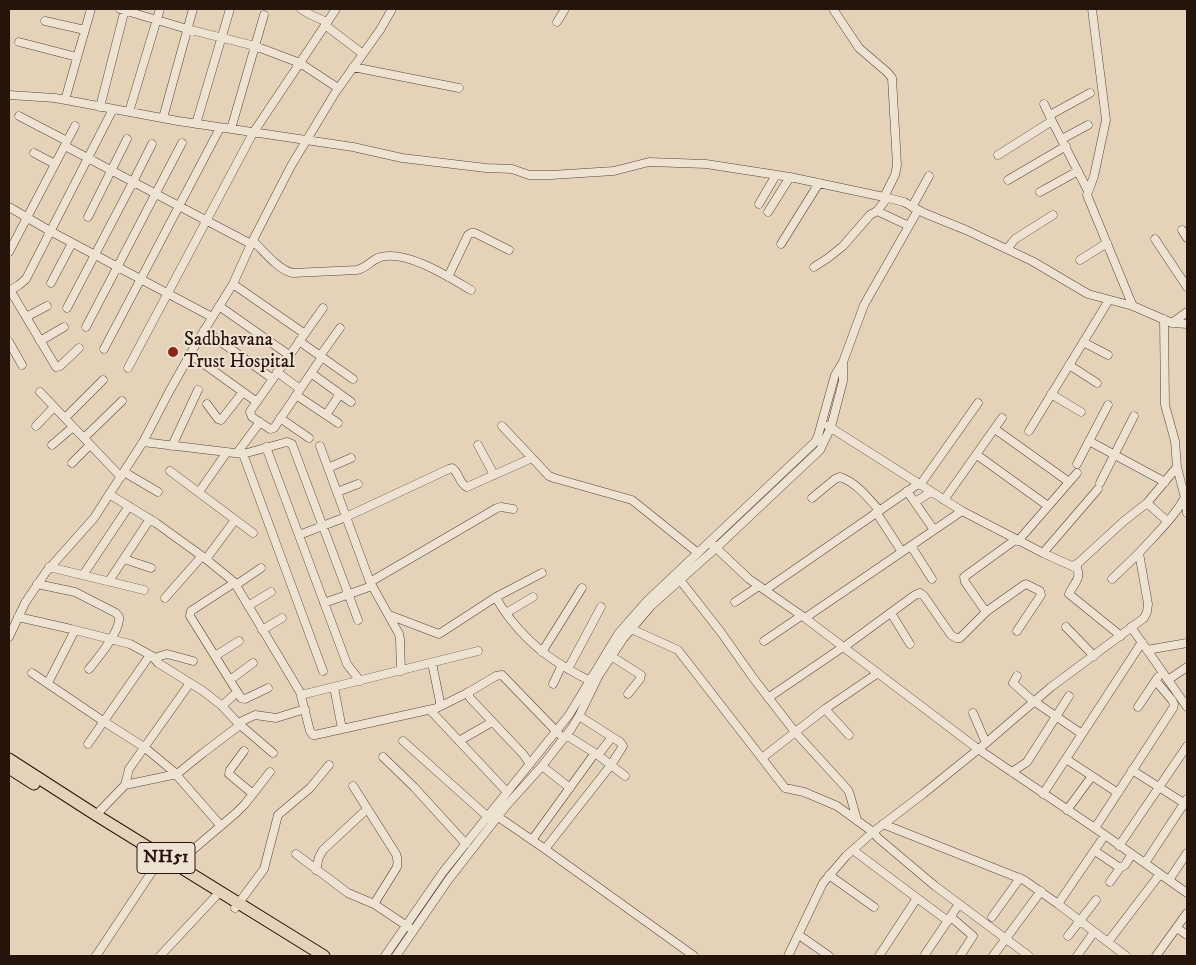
<!DOCTYPE html>
<style>
body{margin:0}
#map{position:relative;width:1196px;height:965px;overflow:hidden;background:#e5d3b9;font-family:"IM FELL DW Pica",serif}
canvas{display:block}
.frame{position:absolute;inset:0;border:10px solid #25140a;pointer-events:none}
</style>
<div id="map">
<canvas width="1196" height="965"></canvas>
<div class="frame"></div>
</div>
<script>
const ctx = document.querySelector('canvas').getContext('2d');
ctx.lineJoin = 'round';
function trace(path, color, width, dash) {
  ctx.strokeStyle = color;
  ctx.lineWidth = width;
  ctx.lineCap = dash ? 'butt' : 'round';
  ctx.setLineDash(dash || []);
  ctx.stroke(path);
}
function label(font, color, halo, rows, align = 'center') {
  ctx.font = font + ' "IM FELL DW Pica",serif';
  ctx.lineWidth = 4;
  ctx.setLineDash([]);
  ctx.textBaseline = 'middle';
  ctx.strokeStyle = halo;
  ctx.fillStyle = color;
  for (const [text, x, y, turn = 0] of rows) {
    ctx.save();
    ctx.translate(x, y);
    ctx.rotate((+turn || 0) * Math.PI / 180);
    ctx.textAlign = isNaN(turn) ? turn : align;
    if (halo) ctx.strokeText(text, 0, 0);
    ctx.fillText(text, 0, 0);
    ctx.restore();
  }
}
const minor = new Path2D(`
 M120,9L187,29L255,46L300,63L338,88
 M301,9L311,15L327,22
 M833,9L859,48L887,72L892,78L897,165L895,175L884,197
 M1092,9L1106,120L1094,176L1087,195L1129,297L1133,306
 M45,21L85,30
 M557,22L565,9
 M325,25L363,54
 M19,42L77,57
 M353,67L459,88
 M9,95L55,98L178,121L353,147L402,158L486,168L512,169L529,175H551L614,171L649,162L706,164L790,177L884,197L904,202L924,213L966,230L1032,261L1088,294L1133,306L1172,323L1187,324
 M65,100L91,9
 M1044,104L1052,121L1088,191
 M100,107L125,9
 M129,112L160,9
 M1050,115L1090,93
 M19,116L67,141
 M163,118L193,9
 M196,124L230,9
 M231,129L264,15
 M1062,139L1088,125
 M65,146L251,244
 M34,153L55,164
 M998,155L1052,121
 M1008,180L1066,146
 M1040,192L1078,171
 M759,204L776,175
 M9,207L50,231L212,317
 M912,207L929,176
 M877,211L909,226
 M768,212L790,177
 M88,217L127,139
 M1182,230L1187,238
 M1155,239L1187,287
 M253,241C264,251 278,270 293,273L357,270C367,268 372,259 381,257C407,250 449,277 471,290
 M781,244L819,183
 M1007,249L1015,239L1053,215
 M9,252L75,126
 M1080,260L1107,243
 M814,267L828,258L843,246L870,215L877,211L887,198
 M448,277L468,235L471,233H475L509,250
 M51,283L72,243
 M233,284L305,334
 M10,290L56,367L60,366L79,348
 M9,291L19,285L26,279L113,109
 M219,306L289,355
 M67,308L133,182L152,144
 M26,317L47,306
 M1164,319L1165,405L1175,441L1177,467L1185,498L1187,513
 M1172,323L1187,312
 M86,327L182,143
 M204,330L273,379
 M40,341L64,327
 M299,341L353,379
 M9,342L22,365
 M1083,342L1108,355
 M104,349L220,128
 M190,354L257,402
 M320,356L340,328
 M322,357L274,428L270,429L252,417L250,412L251,410L323,308
 M1069,365L1097,383
 M128,368L253,133L336,9
 M277,372L300,389
 M311,373L351,402
 M40,392L121,477
 M1051,394L1081,412
 M296,395L338,423
 M207,404L218,419L221,420L243,392
 M326,415L340,394
 M65,418L103,380
 M280,418L309,438
 M36,426L54,407
 M502,426L549,476L554,478L632,500L698,553
 M828,426L962,511L1043,553L1074,567L1124,521L1147,503L1177,467
 M995,429L1069,482
 M1029,431L1109,300
 M84,438L122,401
 M1089,441L1165,482
 M143,442L243,454L323,671
 M52,445L73,427
 M478,445L494,475
 M172,446L198,390
 M320,446L370,582L399,634L400,639L401,671
 M266,447L347,664L360,681
 M237,453L260,422
 M243,454L287,442L292,444L358,620
 M977,455L1048,506
 M72,463L90,445
 M1077,464L1108,405
 M328,468L351,458
 M170,471L253,533
 M124,472L158,492
 M1100,483L1134,416
 M920,485L978,403
 M907,491L934,530
 M199,492L227,452
 M337,492L358,484
 M109,494L156,523L206,559L234,582L300,692L310,731L313,735H315L437,708L440,705V702L432,663
 M812,498L835,479L840,477C857,483 867,497 879,510
 M944,500L1002,418
 M915,502L931,492
 M1147,503L1167,521
 M876,512L902,552
 M299,535L346,517L449,469L452,468C459,472 459,484 467,487L532,458
 M1018,541L1077,473
 M713,545L749,579L805,618L978,749L1105,835L1187,893
 M911,546L932,579
 M1043,553L1098,489
 M124,559L151,568
 M206,559L235,520
 M1076,564C1082,581 1075,580 1069,594L1121,636
 M49,567L144,590
 M83,575L129,506
 M1112,579L1139,553
 M680,580L720,631L754,679L795,732L848,790L850,795L857,820
 M109,581L150,519
 M370,582L497,508L501,507L513,509
 M234,583L191,611L190,616L241,698L245,699L268,688
 M37,584L75,592L116,613C118,616 120,616 119,620C118,634 98,658 89,669
 M236,585L261,568
 M765,590L918,484
 M496,597C500,606 505,612 511,620C534,649 557,664 590,681
 M165,598L202,556
 M735,602L759,586
 M324,603L372,586
 M248,606L271,592
 M986,612L965,582L964,577L1015,540
 M506,613L533,597
 M891,613L910,644
 M389,615L439,634L496,597L542,573
 M18,617L71,629L130,644L152,656L158,663L203,691L221,705L238,723L273,753
 M805,618L962,511
 M1066,627L1094,656
 M1131,627L1187,707
 M629,628L678,650L785,788L804,792L837,806L873,832L878,838L935,886L1029,956
 M262,630L282,618
 M9,637L25,603L46,572L94,518L143,442L169,392L197,342L233,284L251,244L291,166L335,93L380,30L392,9
 M764,641L801,616
 M844,647L915,595L920,593L924,596L951,635L956,638H960L987,611L1024,585L1026,584L1040,591L1041,595L1017,631
 M1147,650L1187,643
 M542,652L582,588
 M215,656L239,641
 M611,656L641,675L640,679L628,694
 M154,658L167,654L193,661
 M568,669L601,607
 M32,673L103,721L144,747L173,771L221,826
 M1017,676L1013,683L1034,702
 M230,680L253,663
 M1168,680L1187,667
 M48,683L75,630
 M553,684L562,665
 M334,687L342,729
 M468,692L470,698L523,754L530,764
 M301,695L478,651
 M768,698L843,647
 M1035,702L1082,734
 M222,706L237,692
 M439,707L469,692L496,676L502,675L559,734
 M1138,707L1158,677
 M825,709L849,735
 M430,710L507,792
 M973,713L986,743
 M238,723L255,715L276,718L305,709
 M566,735L598,755L625,776
 M403,741L488,817
 M459,741L492,722
 M88,744L150,655
 M244,751L230,770L229,774L253,794
 M598,755L612,737
 M383,757L414,787L466,844
 M762,758L825,709L878,673
 M1066,759L1118,793
 M542,766L570,788
 M1132,770L1187,805
 M1012,772L1027,762L1069,696
 M125,785L177,774L203,753L240,725
 M353,786L396,854C398,859 398,862 397,867L374,904
 M1043,794L1142,642
 M1067,810L1092,776
 M494,814L545,849L694,956
 M96,815L125,785L129,769L190,683
 M883,824L1024,880L1058,904L1126,956
 M1095,828L1173,708L1174,704L1172,700L1156,681
 M532,840L595,753
 M1119,846L1187,746
 M545,849L611,765L623,746L620,742L579,716
 M853,850L917,898L879,956
 M1095,851L1120,868
 M296,854L348,893L374,904L410,928
 M1145,863L1187,799
 M176,864L236,813L245,804L270,772
 M316,870L319,857L323,850L367,809
 M829,875L874,907
 M1169,880L1187,853
 M1110,882L1120,868L1125,865L1132,854
 M917,898L948,921
 M1058,904L1105,835
 M235,908L264,869L278,815L310,788L329,765
 M951,917L973,936L960,956
 M992,917L1020,878
 M1177,928L1187,935
 M799,935L829,956
 M1068,936L1096,900
 M1108,942L1160,874
 M96,956L163,855
 M160,956L216,896
 M385,956L443,872L569,715L618,634L647,601L815,442L818,436L835,375L843,362L864,305L918,210
 M396,956L449,879L506,806L542,766L571,729L579,716L599,675L623,639L651,606L716,548L820,450L831,427L843,381V362
 M788,956L823,883L846,856L873,832L923,794L986,743L1051,687L1144,618L1147,612L1148,604L1139,553C1153,537 1180,512 1187,492
 M924,956L959,904
 M993,956L1041,891
 M1077,956L1094,932
 M1156,956L1187,913`);
const highway = new Path2D(`
 M9,759L96,815L324,956
 M9,768L34,784`);
trace(minor, '#554436', 9);
trace(highway, '#25140a', 13);
trace(minor, '#eee2d2', 8);
trace(highway, '#e5d3b9', 11);
for (const [x, y, r, color] of [
 [173,352,6,"#8f2418"]
]) {
  const dot = new Path2D();
  dot.arc(x, y, r, 0, 2 * Math.PI);
  ctx.fillStyle = color;
  ctx.fill(dot);
  trace(dot, '#eee2d2', 2);
}
for (const [x, y, w] of [
 [166,858,58]
]) {
  const box = new Path2D();
  box.roundRect(x - w / 2, y - 15.5, w, 31, 4);
  ctx.fillStyle = '#eee2d2';
  ctx.fill(box);
  trace(box, '#25140a', 1);
}
label('bold 18px', '#25140a', null, [
 ["NH51",166,858]
]);
label('19px', '#25140a', '#eee2d2', [
 ["Sadbhavana",184,341],
 ["Trust Hospital",184,363]
], 'left');
</script>
